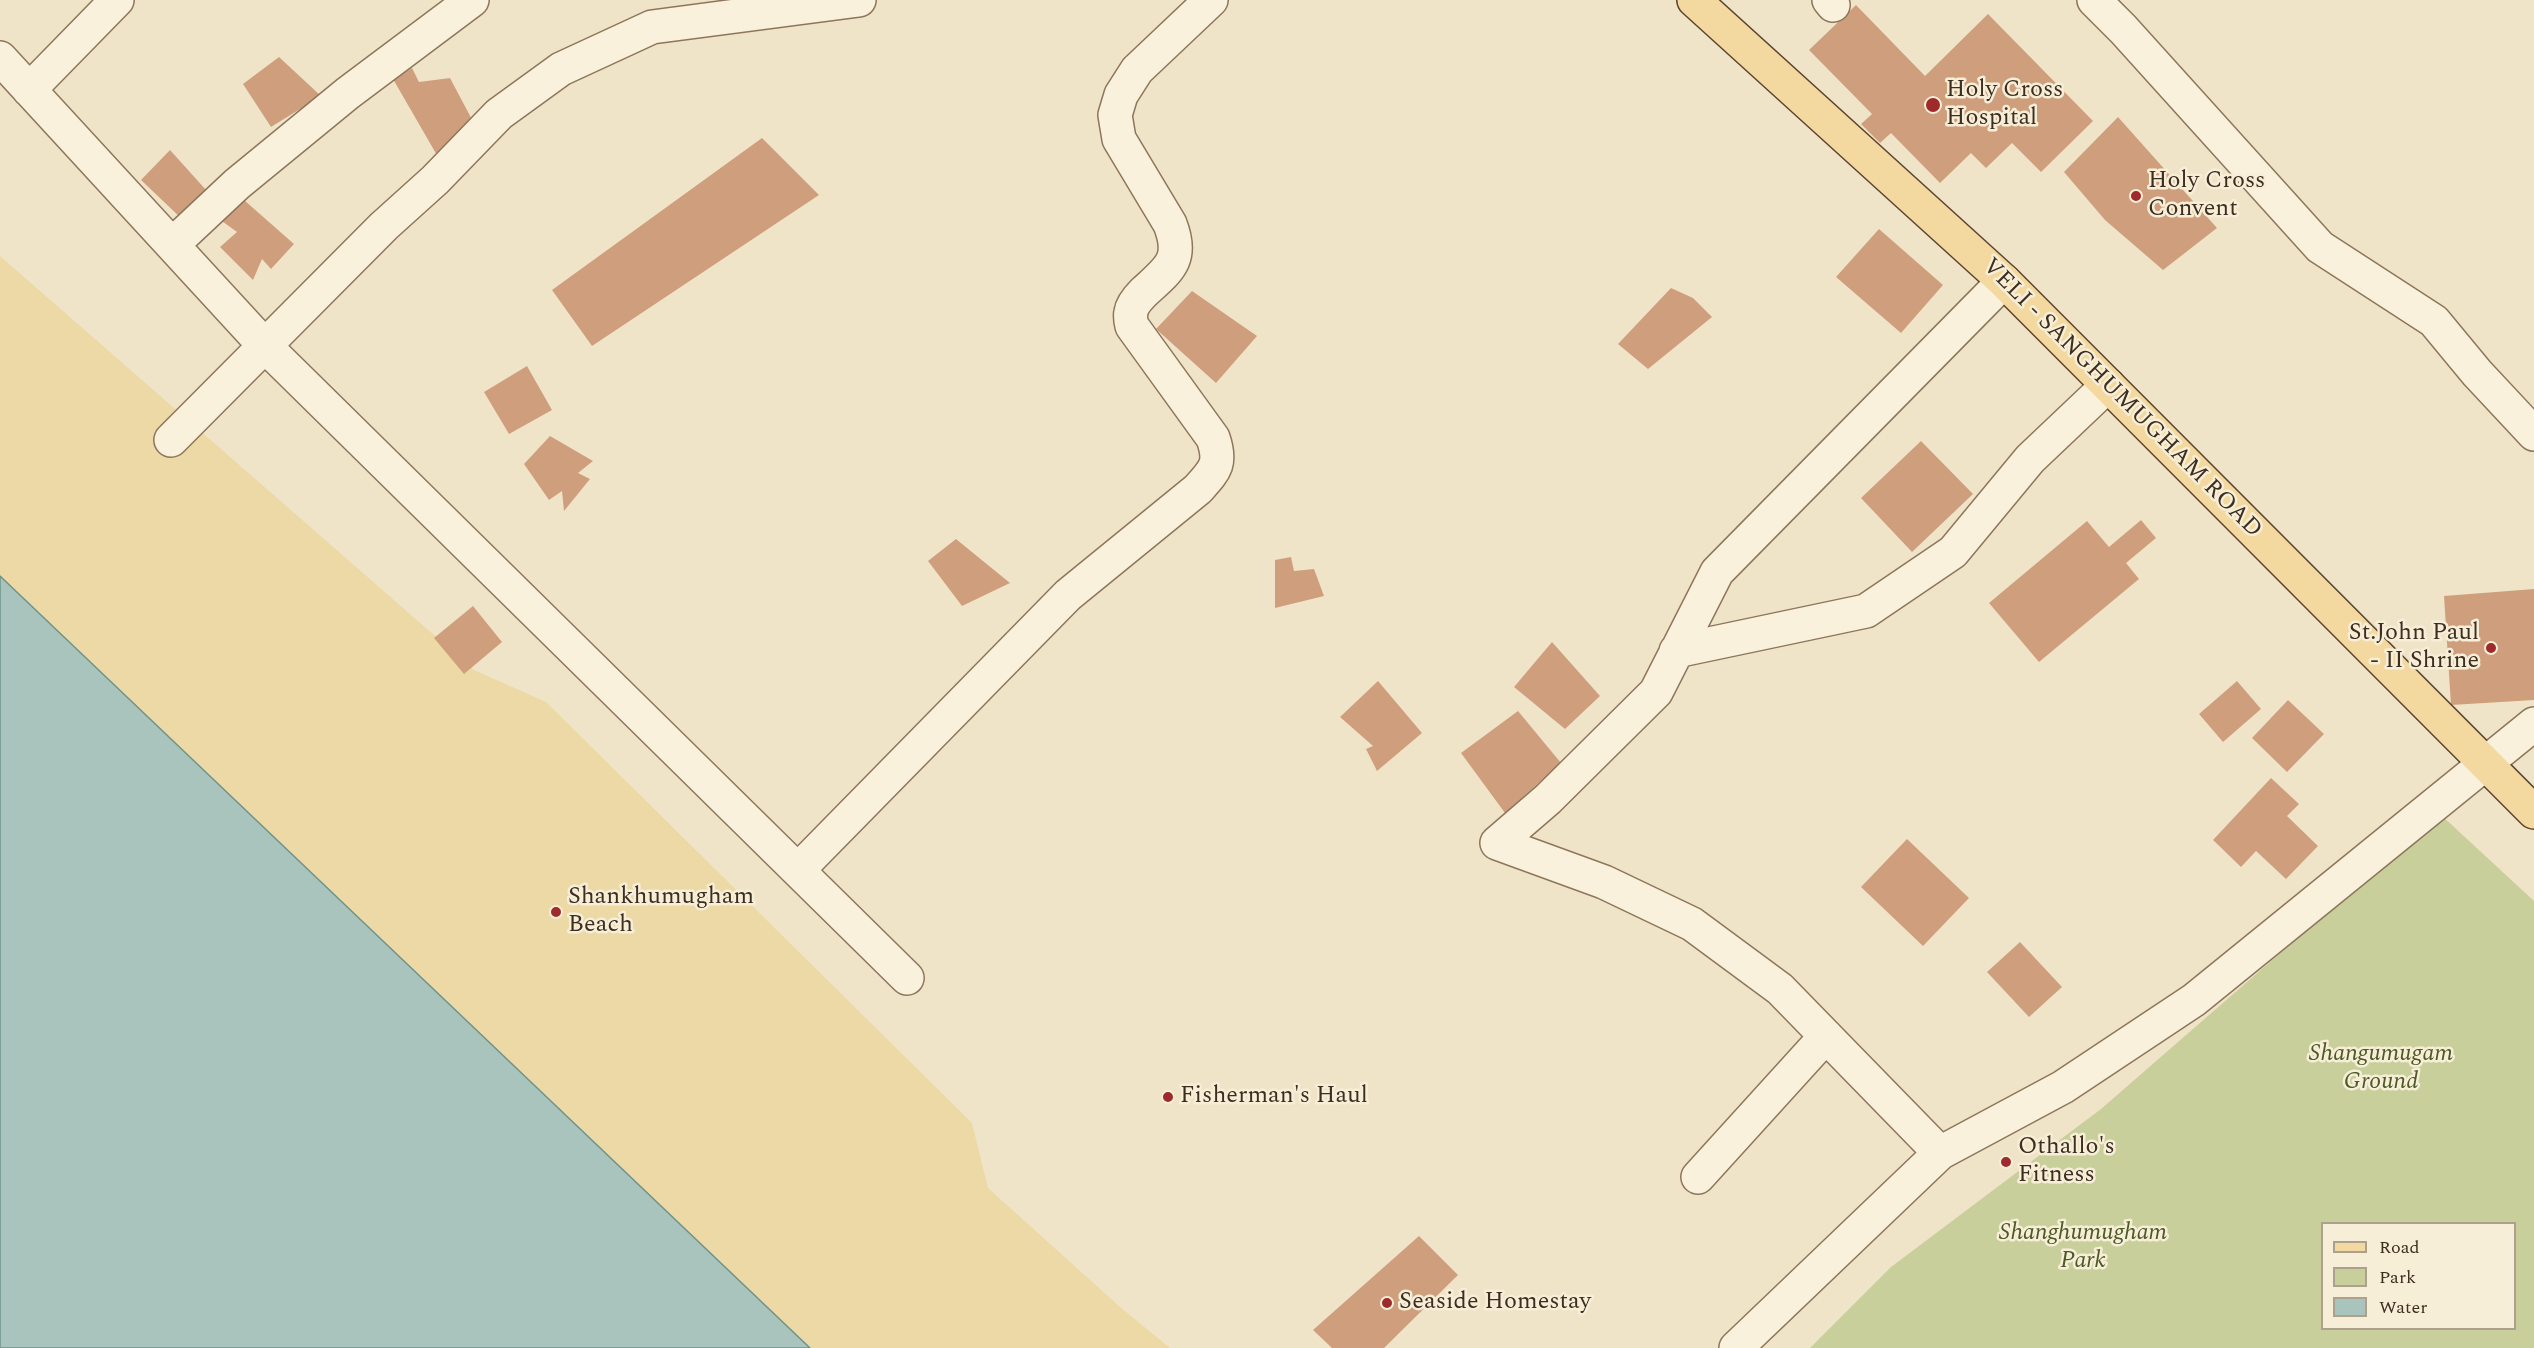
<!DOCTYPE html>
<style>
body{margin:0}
#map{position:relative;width:2534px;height:1348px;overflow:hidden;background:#f0e4c8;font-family:Spectral,serif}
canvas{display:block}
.legend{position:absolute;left:2321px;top:1222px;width:195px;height:108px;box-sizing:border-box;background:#f7eed8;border:2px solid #ada18e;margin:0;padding:8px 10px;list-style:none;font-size:18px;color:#3d2e20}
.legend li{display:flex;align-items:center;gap:12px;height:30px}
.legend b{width:30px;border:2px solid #ada18e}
</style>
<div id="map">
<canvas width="2534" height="1348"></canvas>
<ul class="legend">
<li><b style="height:8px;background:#f3d9a0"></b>Road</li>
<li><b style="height:16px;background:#c9cf9b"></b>Park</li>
<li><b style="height:16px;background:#a9c4bc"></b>Water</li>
</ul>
</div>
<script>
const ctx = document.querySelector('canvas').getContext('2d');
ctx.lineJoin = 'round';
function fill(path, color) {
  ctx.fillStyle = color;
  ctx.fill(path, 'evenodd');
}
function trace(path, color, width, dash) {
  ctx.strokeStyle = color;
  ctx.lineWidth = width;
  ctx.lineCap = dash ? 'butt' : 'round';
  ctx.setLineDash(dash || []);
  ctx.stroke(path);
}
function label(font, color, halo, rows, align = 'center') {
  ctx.font = font + ' Spectral,serif';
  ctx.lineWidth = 5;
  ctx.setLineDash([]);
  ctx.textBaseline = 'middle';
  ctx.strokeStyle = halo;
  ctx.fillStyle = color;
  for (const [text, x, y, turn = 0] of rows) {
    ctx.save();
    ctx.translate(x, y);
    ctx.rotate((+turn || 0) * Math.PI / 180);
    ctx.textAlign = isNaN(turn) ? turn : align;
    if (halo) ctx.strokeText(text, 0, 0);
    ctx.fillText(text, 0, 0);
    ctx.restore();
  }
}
fill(new Path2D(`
 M2440,814L2534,901V1348H1810L1891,1267L2101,1109ZM2322,1224H2514V1328H2322Z`), '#c9cf9b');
fill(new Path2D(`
 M0,256L474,670L546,702L972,1123L988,1188L1120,1307L1170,1348H810L0,576Z`), '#ecd9a5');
const water = new Path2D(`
 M0,576L810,1348H0Z`);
fill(water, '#a9c4bc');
trace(water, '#6f938a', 1.5);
fill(new Path2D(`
 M1856,5L1925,76L1988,14L2093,121L2041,172L2012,143L1986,168L1971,153L1940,183L1891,133L1880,143L1861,124L1872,114L1809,50Z
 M279,57L321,96L271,127L243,84Z
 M412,68L419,82L450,78L477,129L438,157L393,79Z
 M2118,117L2217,228L2163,270L2105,220L2064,172Z
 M762,138L819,195L592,346L552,290Z
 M170,150L216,201L184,221L141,180Z
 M236,193L294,244L271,269L262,259L253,280L220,247L237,232L215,216Z
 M1879,229L1943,285L1901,333L1836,277Z
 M1671,288L1693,298L1712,317L1648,369L1618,344Z
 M1192,291L1257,336L1216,383L1156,329Z
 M527,366L552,410L509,434L484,392Z
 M550,436L593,461L578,473L590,479L564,511L562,491L549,500L524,464Z
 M1921,441L1973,494L1912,552L1861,498Z
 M2141,520L2156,538L2126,563L2139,579L2039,662L1989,603L2087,521L2109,547Z
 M956,539L1010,583L962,606L928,561Z
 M1291,557L1294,571L1314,569L1324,596L1275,608V560Z
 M2534,589V700L2451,705L2444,596Z
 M473,606L502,642L464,674L434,638Z
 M1552,642L1600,696L1565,729L1514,687Z
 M1378,681L1422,733L1377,771L1366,749L1373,746L1340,717Z
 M2237,681L2261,709L2223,742L2199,714Z
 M2288,700L2324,734L2287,772L2252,738Z
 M1518,711L1561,763L1505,813L1461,753Z
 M2271,778L2299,804L2287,816L2318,846L2286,879L2256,851L2241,867L2213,840Z
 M1907,839L1969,898L1923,946L1861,887Z
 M2020,942L2062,987L2029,1017L1987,972Z
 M1419,1236L1458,1275L1384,1348H1332L1313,1330Z`), '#cf9f7d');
const minor = new Path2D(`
 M1829,0L1833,5
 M2094,0L2123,29L2320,247L2434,321L2477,373L2534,434
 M0,58L265,346L907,978
 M29,90L117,0
 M172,245L237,184L348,93L472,0
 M171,440L384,226L435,180L499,114L561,69L652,27L859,0
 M1676,651L1866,611L1953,552L2030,459L2108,385
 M798,870L1068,595L1198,489C1215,470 1222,464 1213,438L1132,326C1131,322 1130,316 1131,312C1132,305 1139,297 1144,292C1169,269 1184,260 1170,224L1119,139L1115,115L1121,95L1137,70L1211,0
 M1940,1153L1780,989L1692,924L1604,882L1497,843L1548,799L1656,692L1717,572L2004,281
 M1698,1177L1826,1036
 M1736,1348L1940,1153L2063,1087L2194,1000L2534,724`);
const major = new Path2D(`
 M1694,0L2004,281L2534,812`);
trace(minor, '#8d765c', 36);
trace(major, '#5b4430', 36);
trace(minor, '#faf1dc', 33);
trace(major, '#f3d9a0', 33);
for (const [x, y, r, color] of [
 [1933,105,8,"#9e2a2b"],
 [2136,196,6,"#9e2a2b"],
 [2491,648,6,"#9e2a2b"],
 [556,912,6,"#9e2a2b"],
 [1168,1097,6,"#9e2a2b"],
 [2006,1162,6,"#9e2a2b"],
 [1387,1303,6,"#9e2a2b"]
]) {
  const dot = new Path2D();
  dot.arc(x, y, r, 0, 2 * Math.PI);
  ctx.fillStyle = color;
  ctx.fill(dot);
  trace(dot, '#f7eed8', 2);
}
label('24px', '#3d2e20', '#f7eed8', [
 ["Holy Cross",1946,91],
 ["Hospital",1946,119],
 ["Holy Cross",2148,182],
 ["Convent",2148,210],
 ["St.John Paul",2479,634,"right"],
 ["- II Shrine",2479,662,"right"],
 ["Shankhumugham",568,898],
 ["Beach",568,926],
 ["Fisherman's Haul",1180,1097],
 ["Othallo's",2018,1148],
 ["Fitness",2018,1176],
 ["Seaside Homestay",1399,1303]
], 'left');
label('24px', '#3d2e20', '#f7eed8', [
 ["VELI - SANGHUMUGHAM ROAD",2121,399,45]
]);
label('italic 24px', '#4d5a26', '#f7eed8', [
 ["Shangumugam",2381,1055],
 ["Ground",2381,1083],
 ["Shanghumugham",2083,1234],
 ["Park",2083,1262]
]);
</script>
